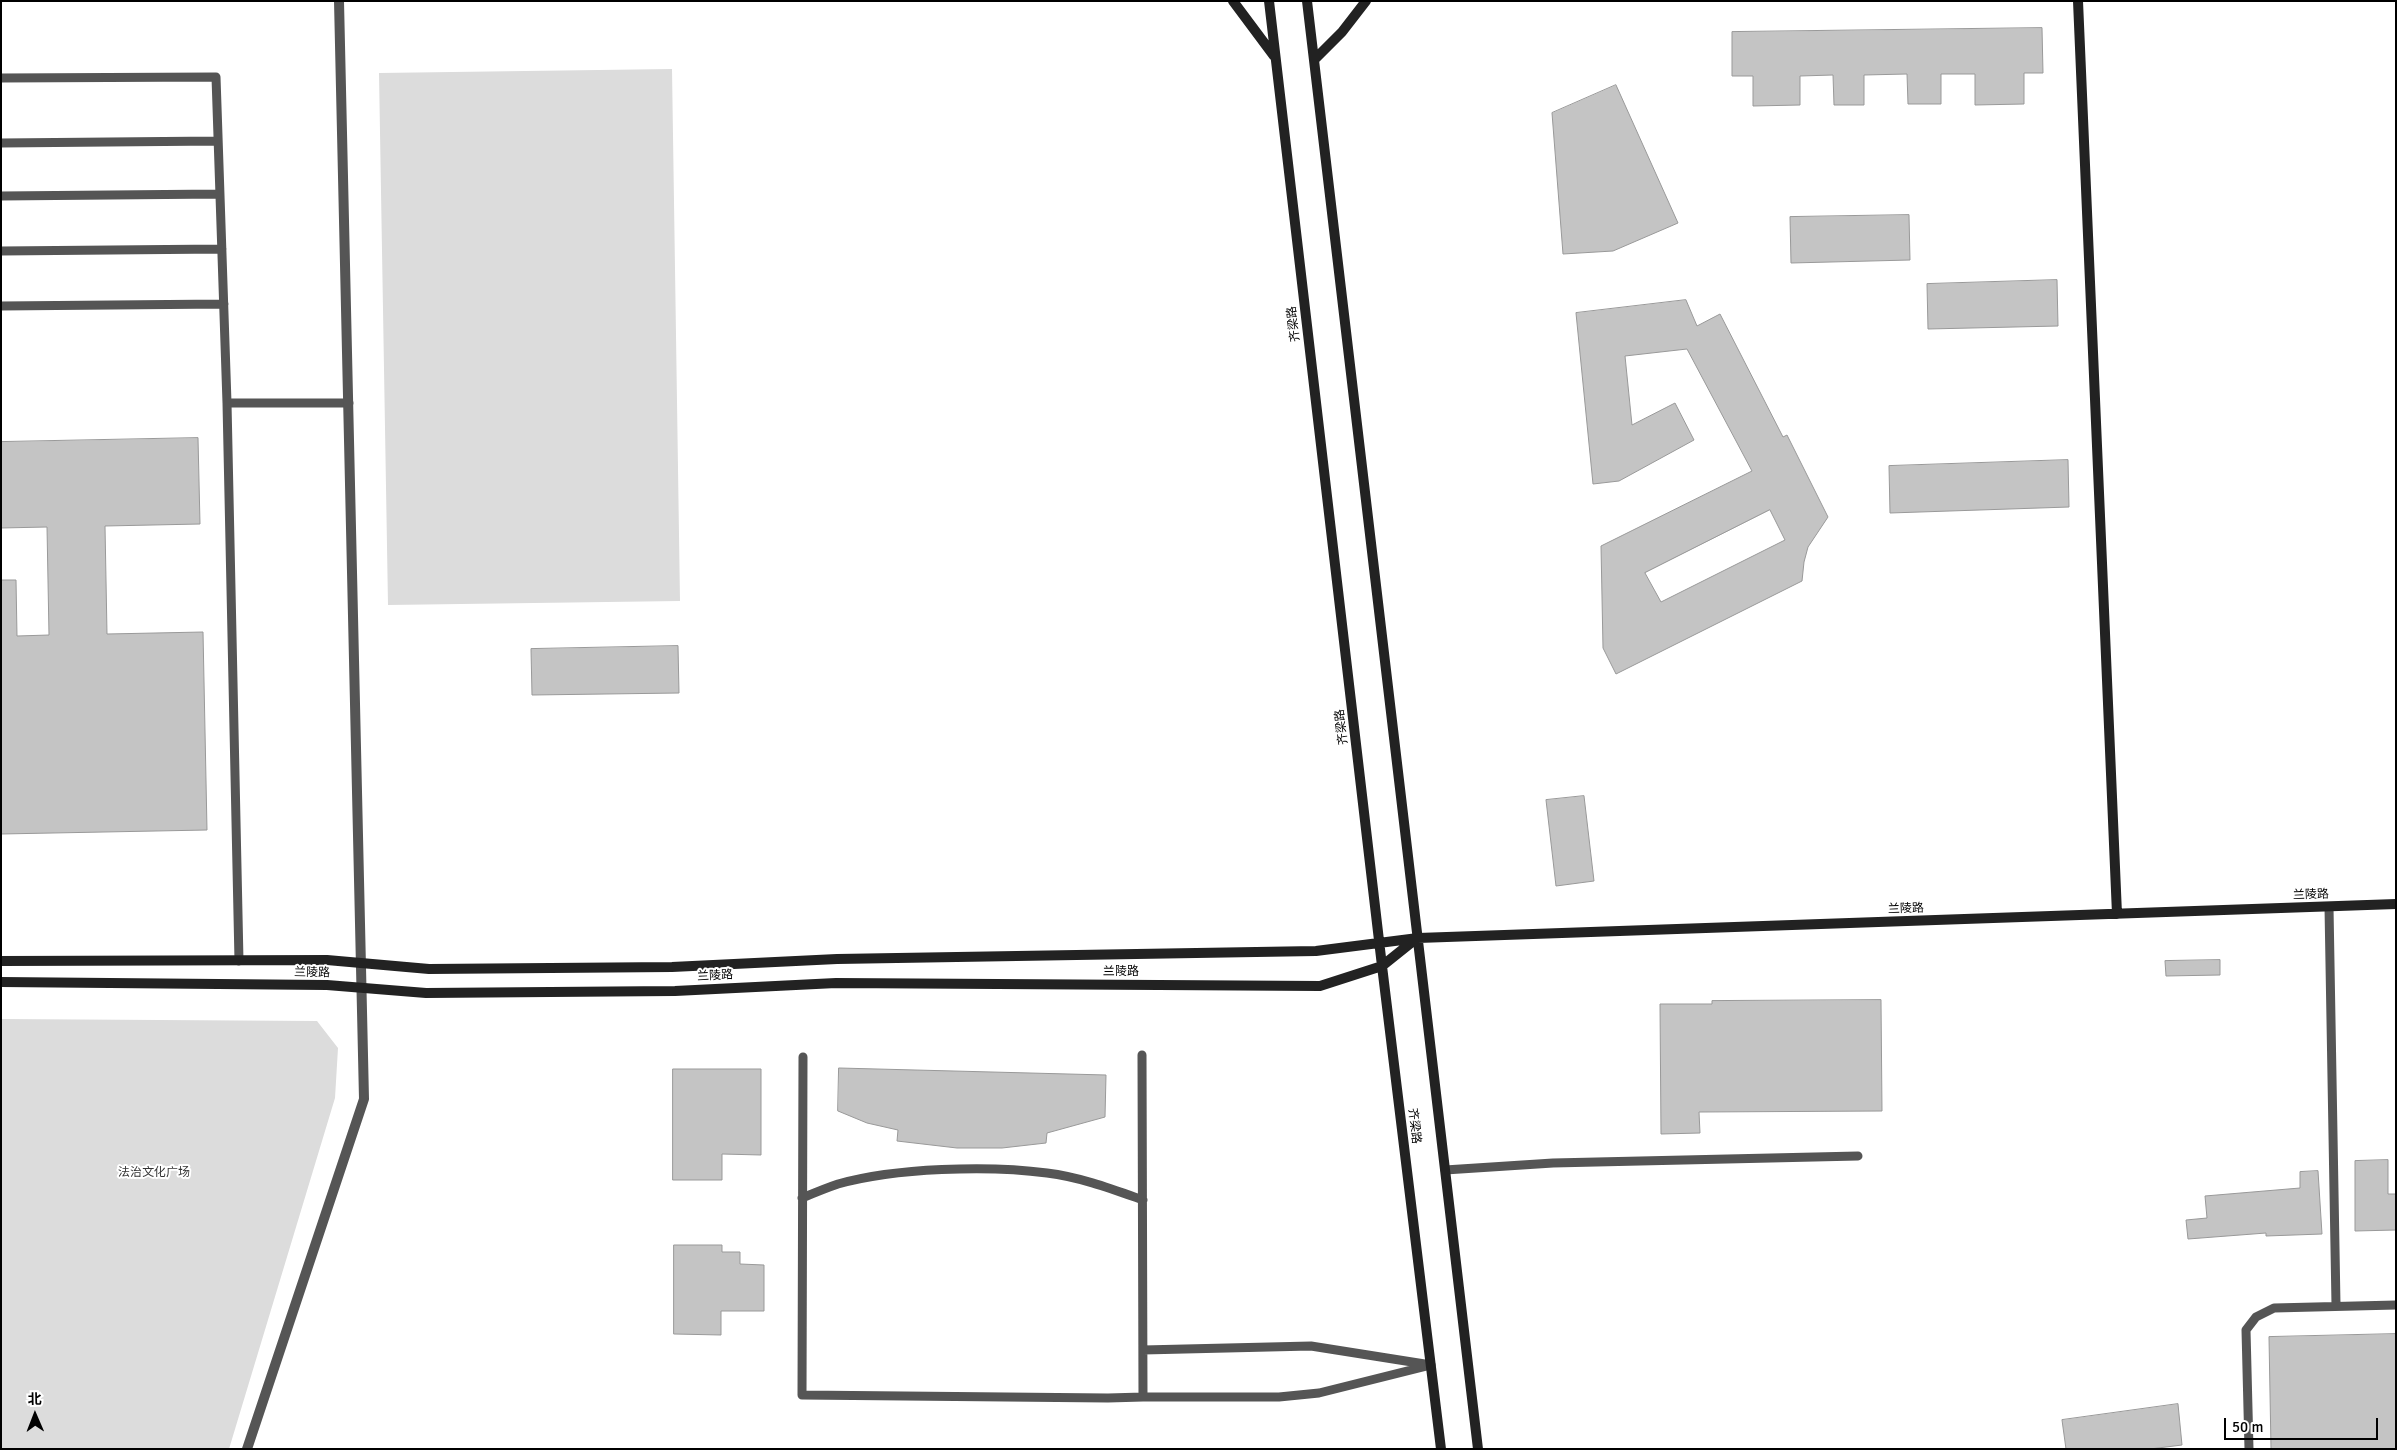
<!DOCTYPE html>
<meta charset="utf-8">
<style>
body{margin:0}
#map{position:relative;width:2397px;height:1450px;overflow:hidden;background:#fff;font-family:Signika,"Noto Sans SC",sans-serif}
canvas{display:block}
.frame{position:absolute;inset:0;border:2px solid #000;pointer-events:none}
.north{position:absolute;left:10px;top:1390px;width:50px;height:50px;-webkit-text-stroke:4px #fff;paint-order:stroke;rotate:359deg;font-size:14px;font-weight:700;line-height:20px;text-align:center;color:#000}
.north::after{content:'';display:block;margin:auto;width:18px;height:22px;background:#000;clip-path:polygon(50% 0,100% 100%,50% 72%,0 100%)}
.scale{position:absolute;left:2224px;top:1418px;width:154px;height:22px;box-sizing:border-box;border:2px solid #000;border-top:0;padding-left:6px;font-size:15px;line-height:18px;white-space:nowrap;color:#000;-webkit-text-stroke:4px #fff;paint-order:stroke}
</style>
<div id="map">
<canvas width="2397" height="1450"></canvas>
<div class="frame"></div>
<div class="north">北</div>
<div class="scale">50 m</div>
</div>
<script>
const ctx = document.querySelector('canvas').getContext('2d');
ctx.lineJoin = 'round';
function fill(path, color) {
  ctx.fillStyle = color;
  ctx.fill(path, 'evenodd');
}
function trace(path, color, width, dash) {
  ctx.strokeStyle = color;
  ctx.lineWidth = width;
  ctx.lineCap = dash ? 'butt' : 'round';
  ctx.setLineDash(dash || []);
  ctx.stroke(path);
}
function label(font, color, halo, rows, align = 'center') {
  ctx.font = font + ' Signika,"Noto Sans SC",sans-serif';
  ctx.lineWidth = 4;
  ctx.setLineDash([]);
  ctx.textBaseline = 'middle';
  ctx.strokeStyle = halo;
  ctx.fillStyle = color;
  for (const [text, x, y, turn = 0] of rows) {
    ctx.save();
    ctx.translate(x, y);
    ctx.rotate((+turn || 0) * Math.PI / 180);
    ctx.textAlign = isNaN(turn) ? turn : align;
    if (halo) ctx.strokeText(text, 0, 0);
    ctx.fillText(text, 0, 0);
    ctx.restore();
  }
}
fill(new Path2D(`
 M672,69L680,601L388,605L379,73Z
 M1,1019L317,1021L338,1048L335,1098L229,1449H1Z`), '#dcdcdc');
const building = new Path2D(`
 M2042,28L2043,73H2024V104L1975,105V74H1941V104H1908L1907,74L1864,75V105H1834L1833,75L1800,76V105L1753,106V76H1732V32Z
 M1616,85L1678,223L1613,251L1563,254L1552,113Z
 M1909,215L1910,260L1791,263L1790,217Z
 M2057,280L2058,326L1928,329L1927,284Z
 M1686,300L1697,326L1720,314L1783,437L1787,435L1828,517L1808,547L1804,562L1802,581L1616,674L1603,648L1601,546L1752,471L1687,349L1625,356L1632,425L1675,403L1694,440L1619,481L1593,484L1576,313ZM1770,510L1785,540L1661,602L1645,573Z
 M198,438L200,524L105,526L107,634L203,632L207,830L1,834V580H16L17,636L49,635L47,527L1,528V442Z
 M2068,460L2069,507L1890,513L1889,466Z
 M678,646L679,693L532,695L531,649Z
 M1584,796L1594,881L1556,886L1546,800Z
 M2220,960V975L2166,976L2165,961Z
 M1881,1000L1882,1111L1699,1112L1700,1133L1661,1134L1660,1004H1712V1001Z
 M839,1068L1106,1075L1105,1117L1047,1133L1046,1143L1002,1148H957L897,1141L898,1130L867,1123L838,1111Z
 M673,1069H761V1155L722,1154V1180H673Z
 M2388,1160V1194H2396V1230L2355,1231V1161Z
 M2318,1171L2322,1234L2266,1236V1233L2188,1239L2186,1220L2207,1218L2205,1196L2300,1188V1172Z
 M674,1245H722V1252H740V1264L764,1265V1311H721V1335L674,1334Z
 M2396,1334V1449H2271L2269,1337Z
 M2178,1404L2182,1445L2150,1449H2066L2062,1420Z`);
fill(building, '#c4c4c4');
trace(building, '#999', 1);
trace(new Path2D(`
 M1,78L216,77L227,403H349
 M1,143L218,141
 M1,196L220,194
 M1,251L222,249
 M1,306L224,304
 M227,403L239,961
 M2329,907L2336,1305
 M803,1057L802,1395L1108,1398L1143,1397L1142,1055
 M1445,1170L1553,1163L1858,1156
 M802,1198C814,1193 826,1188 838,1184C895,1168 988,1165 1047,1173C1080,1177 1112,1189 1143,1200
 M1143,1350L1311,1346L1431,1365L1319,1393L1279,1397H1143
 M2249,1449L2246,1330L2256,1317L2274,1308L2396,1305`), '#555', 9);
trace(new Path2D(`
 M247,1449L364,1099L339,1`), '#555', 10);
trace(new Path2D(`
 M1233,1L1274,56
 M1269,1L1382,966L1441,1449
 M1307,1L1478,1449
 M2078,1L2117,914
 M1314,60L1342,32L1366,1
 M1,961L327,960L429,969L672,967L837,959L1316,951L1418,938L2396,904
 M1,982L327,985L426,993L675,991L836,983L1320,986L1382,966L1417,938`), '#222', 10);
label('12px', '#000', '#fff', [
 ["齐梁路",1294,324,-97],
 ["齐梁路",1342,727,-97],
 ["兰陵路",2311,895,-2],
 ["兰陵路",1906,909,-2],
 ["兰陵路",1121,972],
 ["兰陵路",312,973,1],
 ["兰陵路",715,976,-3],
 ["齐梁路",1414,1126,83]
]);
label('12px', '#333', '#fff', [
 ["法治文化广场",154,1173]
]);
</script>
